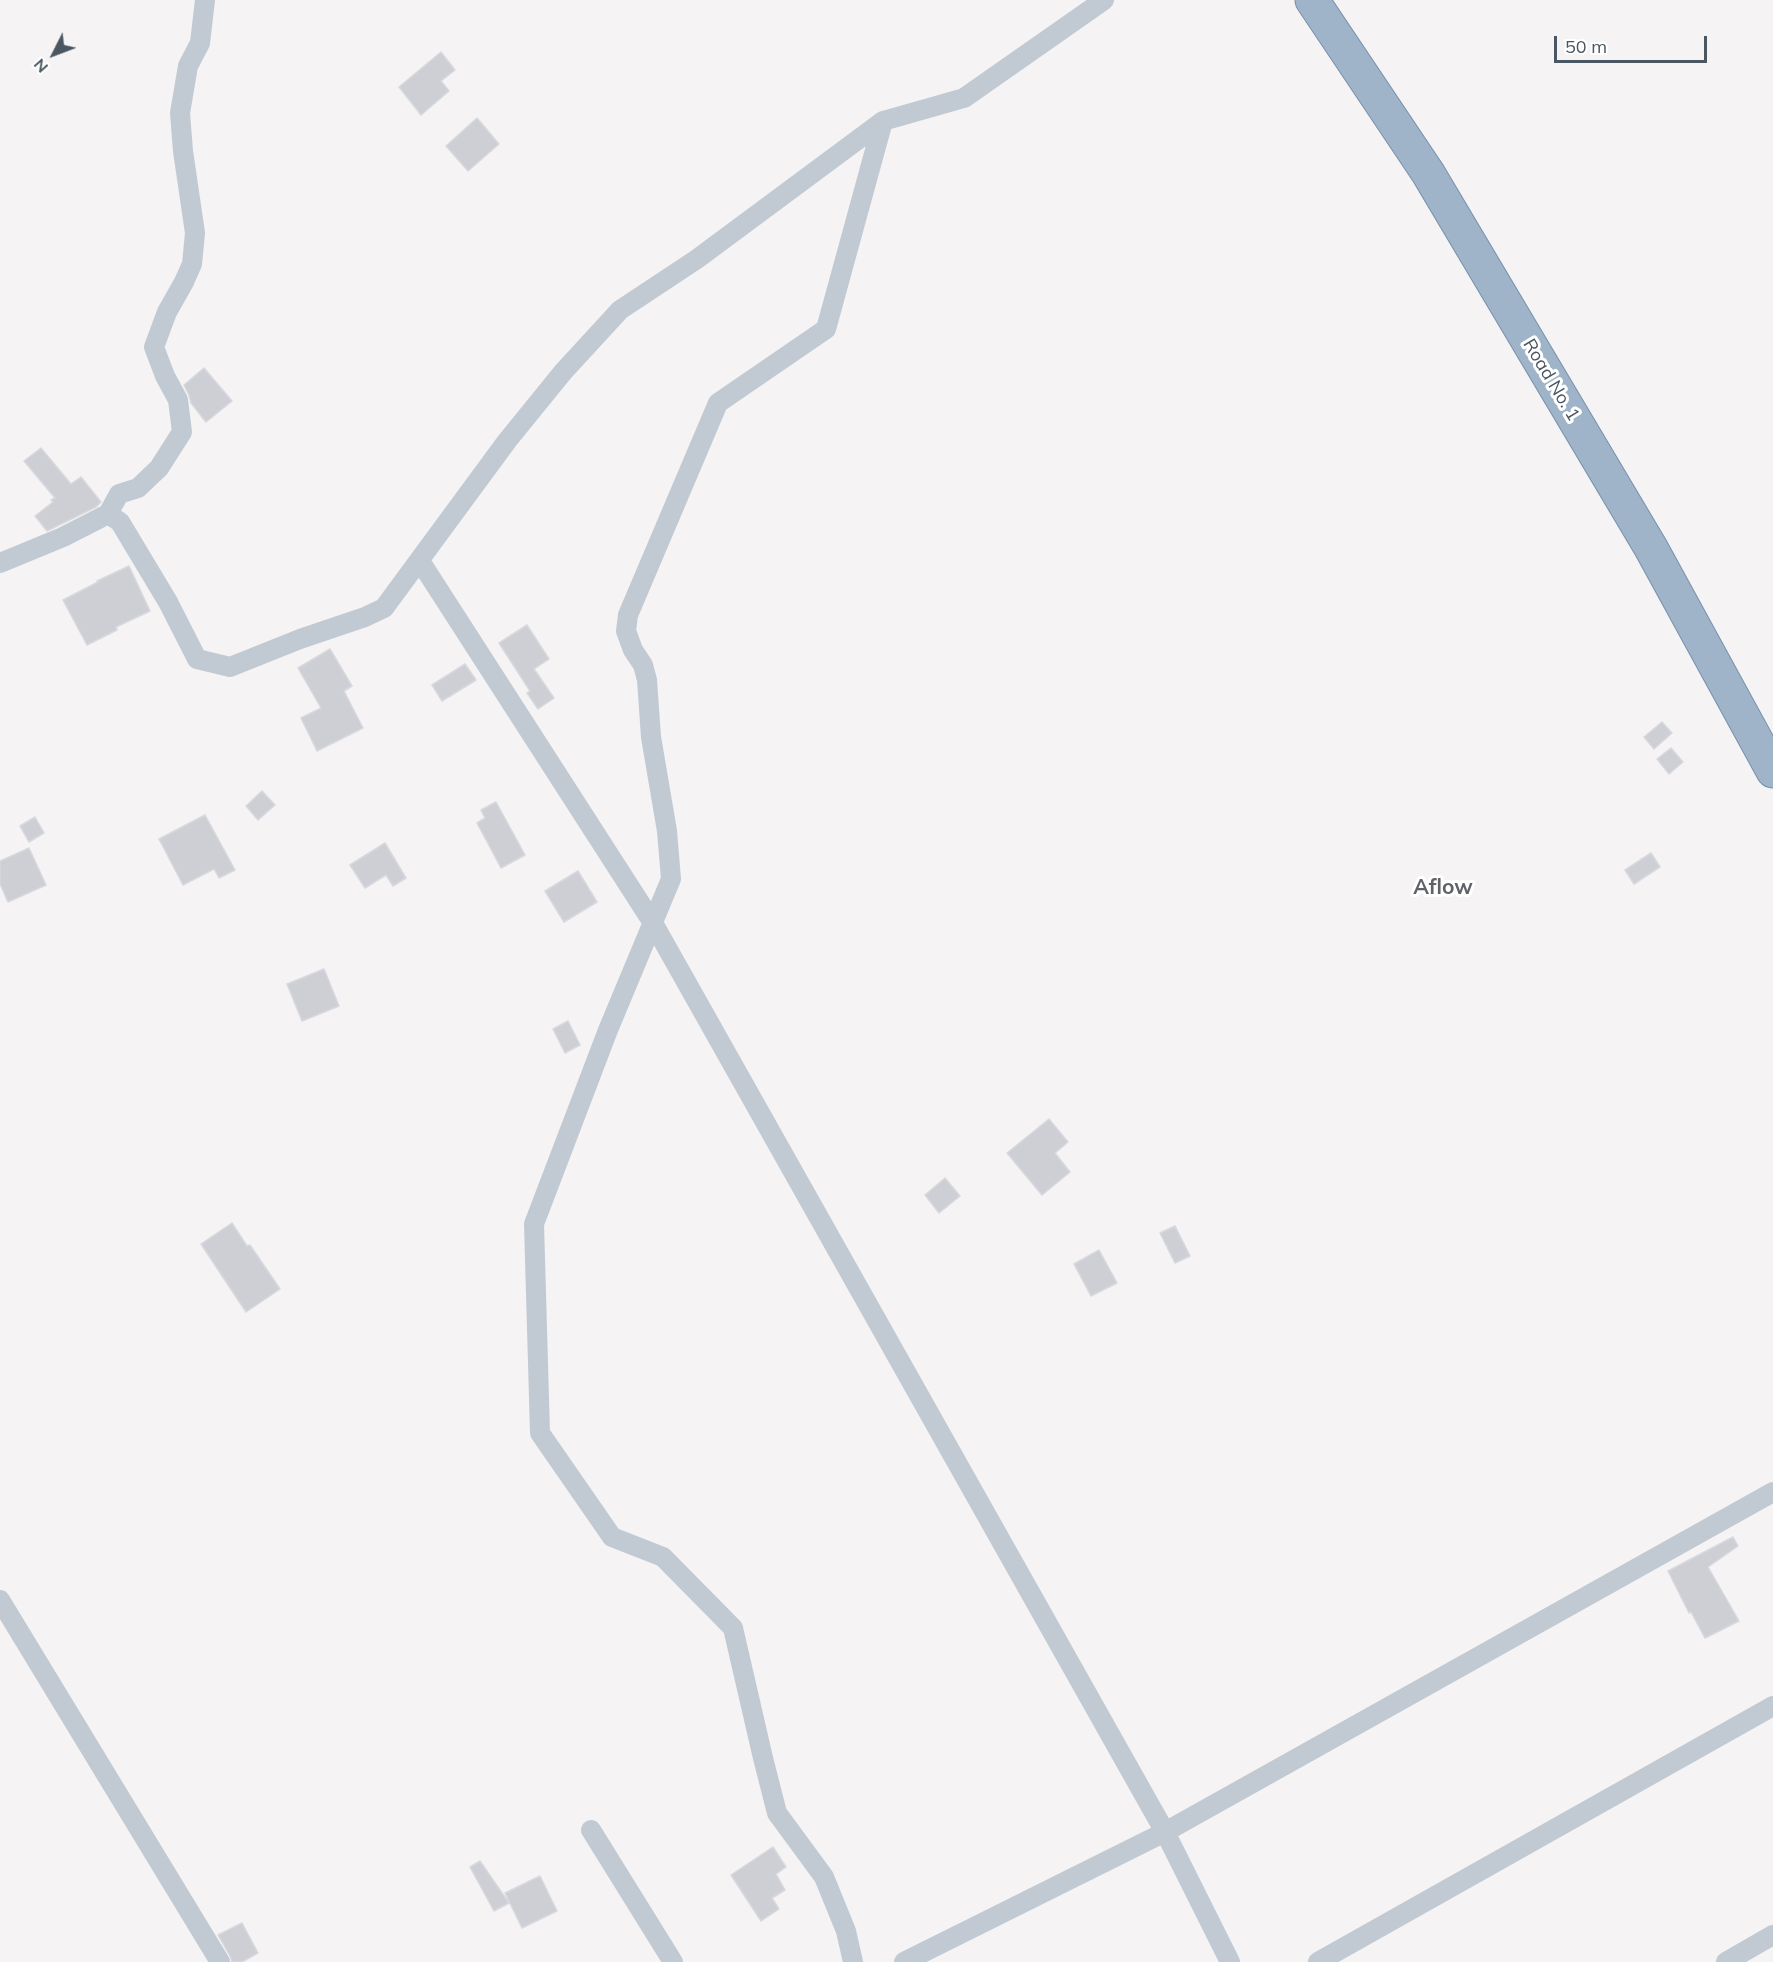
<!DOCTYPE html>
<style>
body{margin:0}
#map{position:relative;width:1773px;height:1962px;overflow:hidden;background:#f5f3f3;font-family:Mulish,sans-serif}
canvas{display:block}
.north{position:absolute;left:24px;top:24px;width:60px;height:60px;-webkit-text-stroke:4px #fff;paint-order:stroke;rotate:228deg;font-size:16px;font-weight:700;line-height:24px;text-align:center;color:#4a5661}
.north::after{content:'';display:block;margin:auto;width:21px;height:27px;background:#4a5661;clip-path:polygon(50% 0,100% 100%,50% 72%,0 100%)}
.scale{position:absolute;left:1554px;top:36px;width:153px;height:27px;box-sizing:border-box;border:3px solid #4a5661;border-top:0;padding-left:8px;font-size:18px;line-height:21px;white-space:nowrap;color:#4a5661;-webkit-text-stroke:4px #fff;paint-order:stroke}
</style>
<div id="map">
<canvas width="1773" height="1962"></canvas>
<div class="north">N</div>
<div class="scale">50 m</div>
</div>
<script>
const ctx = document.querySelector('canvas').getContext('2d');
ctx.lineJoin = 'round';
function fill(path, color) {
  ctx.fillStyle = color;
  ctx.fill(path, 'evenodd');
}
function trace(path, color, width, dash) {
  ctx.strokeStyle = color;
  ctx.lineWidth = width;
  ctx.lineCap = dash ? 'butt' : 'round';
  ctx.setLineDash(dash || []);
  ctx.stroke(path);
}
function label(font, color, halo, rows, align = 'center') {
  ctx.font = font + ' Mulish,sans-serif';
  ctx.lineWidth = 6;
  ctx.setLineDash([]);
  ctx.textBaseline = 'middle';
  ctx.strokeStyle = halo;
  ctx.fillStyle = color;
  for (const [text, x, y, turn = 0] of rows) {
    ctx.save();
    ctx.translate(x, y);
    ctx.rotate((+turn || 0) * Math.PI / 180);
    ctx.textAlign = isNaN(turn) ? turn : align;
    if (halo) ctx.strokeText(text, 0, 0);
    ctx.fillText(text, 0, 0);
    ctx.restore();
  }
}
const building = new Path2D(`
 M441,52L455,70L441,81L449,91L421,115L399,87Z
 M477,118L499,144L468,171L446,146Z
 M204,368L232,401L206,422L191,403L189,395L184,385Z
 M41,448L71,484L81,477L101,502L96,507L47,531L35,516L53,502L51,500L55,498L24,461Z
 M129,566L150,611L116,627L117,630L87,645L63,600L98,582L97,581Z
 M527,625L549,659L534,669L554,698L538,709L527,693L530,691L499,643Z
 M330,649L352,686L344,691L363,728L317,751L301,718L321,708L298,668Z
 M465,664L476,680L442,701L432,685Z
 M1662,722L1672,733L1654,749L1644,737Z
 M1671,748L1683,762L1669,774L1657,759Z
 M262,791L275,805L258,820L246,806Z
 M496,802L525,855L501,868L477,823L485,818L481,810Z
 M205,815L235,870L219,878L214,869L183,885L159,839Z
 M35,817L44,833L29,842L20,826Z
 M385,843L406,878L393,886L386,875L365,888L350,865Z
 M29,848L46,885L8,902L0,884V861Z
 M1651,853L1660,867L1634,884L1625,870Z
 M578,871L597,902L564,922L545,891Z
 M324,969L339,1006L302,1021L287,984Z
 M568,1021L580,1045L565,1053L553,1029Z
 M1049,1119L1068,1142L1055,1153L1070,1172L1042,1195L1007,1153Z
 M945,1178L960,1196L939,1213L925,1195Z
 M232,1223L247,1246L250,1245L280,1289L246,1312L201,1244Z
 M1175,1226L1190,1256L1175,1263L1160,1233Z
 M1099,1250L1117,1283L1091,1296L1074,1264Z
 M1733,1537L1738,1546L1708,1567L1739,1621L1705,1638L1691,1612L1689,1613L1668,1571Z
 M773,1847L786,1867L776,1874L785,1890L772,1898L779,1909L761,1921L731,1875Z
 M480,1861L509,1903L494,1911L470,1867Z
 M540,1876L557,1911L522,1928L505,1893Z
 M242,1923L258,1953L242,1962H232L230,1956L218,1935Z`);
fill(building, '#cdcfd5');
trace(building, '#d7d9de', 1.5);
const trunk = new Path2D(`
 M1312,0L1428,173L1651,548L1773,771`);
trace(trunk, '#7690ad', 35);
trace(new Path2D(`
 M108,514L119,494L138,488L159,468L182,432L178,400L165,376L154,347L167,312L184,282L192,264L195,233L183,151L180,113L188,66L200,43L205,0
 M420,561L653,923L1165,1832L1230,1962
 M0,563L63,537L108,514L120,522L168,602L197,659L230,667L300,639L365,617L384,608L507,441L563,372L620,310L697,259L883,121
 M0,1600L220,1962
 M591,1830L673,1962
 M853,1962L846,1931L824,1877L777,1813L763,1758L733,1628L663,1557L612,1537L540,1433L534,1224L608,1030L671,879L667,831L651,737L647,680L643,665L633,650L626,631L628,615L718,403L826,329L883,121L964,98L1104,0
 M904,1962L1165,1832L1773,1492
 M1318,1962L1773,1706
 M1726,1962L1773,1935`), '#c1cad2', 20);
trace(trunk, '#9fb4c9', 33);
label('18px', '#4a5661', '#fff', [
 ["Road No. 1",1551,380,59]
]);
label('bold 21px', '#5f6368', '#fff', [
 ["Aflow",1443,888]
]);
</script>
